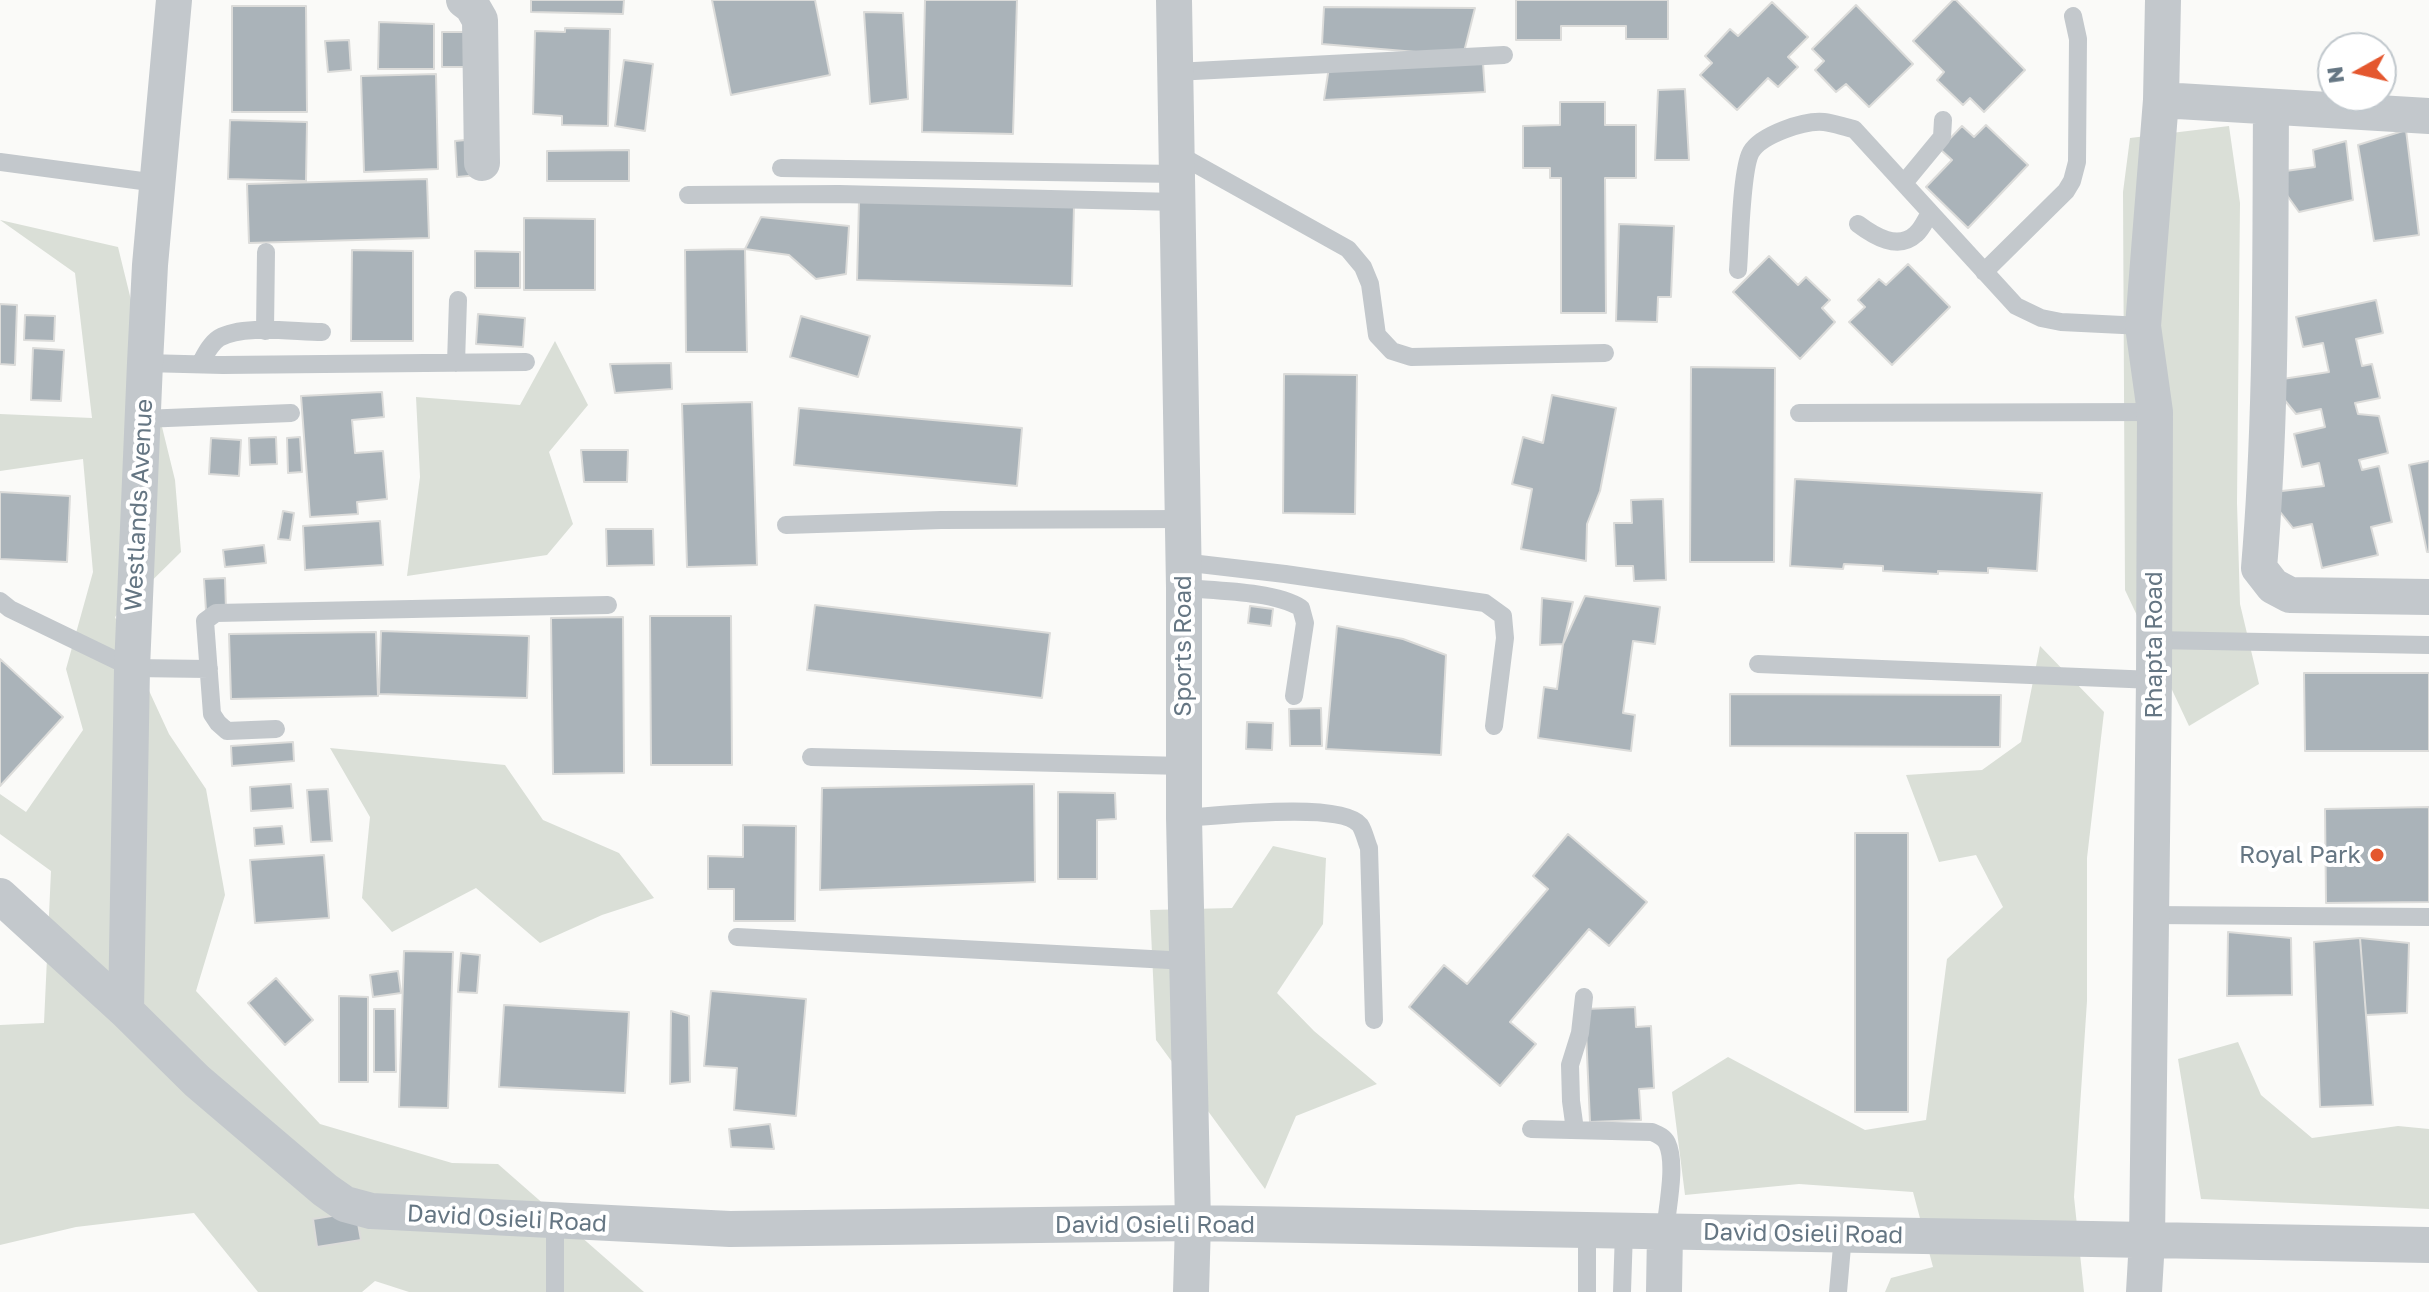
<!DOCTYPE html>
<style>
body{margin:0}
#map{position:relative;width:2429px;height:1292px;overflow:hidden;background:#fafaf8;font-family:"Golos Text",sans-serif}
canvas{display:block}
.north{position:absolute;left:2317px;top:32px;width:80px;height:80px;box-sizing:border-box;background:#fff;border:2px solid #c1c8cd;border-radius:50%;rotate:262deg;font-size:22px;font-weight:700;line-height:32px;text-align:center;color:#657683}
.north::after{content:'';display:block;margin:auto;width:28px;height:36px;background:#e4572e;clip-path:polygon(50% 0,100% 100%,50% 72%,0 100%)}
</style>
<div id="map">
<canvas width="2429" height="1292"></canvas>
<div class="north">N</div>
</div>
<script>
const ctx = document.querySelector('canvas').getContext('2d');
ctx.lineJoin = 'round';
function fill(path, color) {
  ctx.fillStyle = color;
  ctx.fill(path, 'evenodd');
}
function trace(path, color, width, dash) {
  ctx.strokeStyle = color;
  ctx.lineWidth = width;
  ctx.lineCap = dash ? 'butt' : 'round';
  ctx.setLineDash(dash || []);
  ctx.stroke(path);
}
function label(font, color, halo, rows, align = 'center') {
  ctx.font = font + ' "Golos Text",sans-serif';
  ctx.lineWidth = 8;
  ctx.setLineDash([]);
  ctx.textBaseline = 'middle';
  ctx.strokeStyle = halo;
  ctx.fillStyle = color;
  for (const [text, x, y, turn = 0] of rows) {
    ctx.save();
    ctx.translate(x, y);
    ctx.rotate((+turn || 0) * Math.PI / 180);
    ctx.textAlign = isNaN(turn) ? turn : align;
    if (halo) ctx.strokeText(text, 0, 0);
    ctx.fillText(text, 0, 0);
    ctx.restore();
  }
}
fill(new Path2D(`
 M2229,126L2240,203L2237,503L2240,604L2259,684L2189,726L2125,590L2123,192L2130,138Z
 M0,220L118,247L175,480L181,552L115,617L169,734L206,789L225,895L196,991L320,1124L452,1163L498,1164L644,1292H409L375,1281L362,1292H258L194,1213L76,1227L0,1245V1025L44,1023L51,871L0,834V794L26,812L83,730L66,669L93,572L83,459L0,471V414L92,418L75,273Z
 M555,341L588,405L549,452L573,524L547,555L407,576L420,477L416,397L520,405Z
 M2040,646L2104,712L2087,858V1001L2074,1197L2084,1292H1885L1891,1278L1933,1267L1913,1192L1799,1184L1685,1195L1672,1092L1728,1057L1865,1130L1926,1120L1947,959L2003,907L1976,855L1939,862L1906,775L1982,770L2021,742Z
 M330,748L505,765L543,820L619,853L654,898L602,915L540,943L476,888L392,932L362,898L370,817Z
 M1273,846L1326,858L1323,924L1277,993L1314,1031L1377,1084L1296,1116L1265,1189L1156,1040L1150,910L1232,908Z
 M2238,1042L2261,1095L2312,1138L2398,1126L2429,1129V1209L2201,1199L2178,1059Z`), '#dadfd7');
const building = new Path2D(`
 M531,0H624L623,14L531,12Z
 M712,0H815L830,75L731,95Z
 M925,0H1017L1013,134L922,132Z
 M1516,0H1668V39H1626V26H1561V40H1516Z
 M1953,0H1956L2025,70L1984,112L1970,98L1963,105L1937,80L1944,72L1913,41Z
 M1772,2L1808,37L1788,57L1798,67L1778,87L1768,78L1737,110L1700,75L1712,63L1705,56L1730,29L1738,36Z
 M1856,5L1913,64L1869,107L1846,84L1836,92L1815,70L1824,61L1812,49Z
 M232,6H306L307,112H232Z
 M1324,7L1475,8L1463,56L1322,44Z
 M864,12L903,13L908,99L870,104Z
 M379,22L434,24V69H378Z
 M565,28L610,29L608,126L562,125V116L533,114L535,31L565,32Z
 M442,32H468V67H442Z
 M349,40L351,70L328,72L325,41Z
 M624,60L653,64L645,131L615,126Z
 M1483,63L1485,92L1324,100L1329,67Z
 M436,74L438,169L364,172L361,76Z
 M1685,89L1689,160H1655L1658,90Z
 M1560,102H1605V125H1636V178H1605L1606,313H1561V178H1550V168H1523V126L1560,125Z
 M230,120L307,122L306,181L228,179Z
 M1986,125L2028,165L1968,228L1926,187L1952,160L1940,149L1962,126L1974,137Z
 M2406,130L2419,235L2374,241L2358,145Z
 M476,139L479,175L457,177L455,141Z
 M2346,141L2353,200L2299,212L2271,173L2315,167L2313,150Z
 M629,150V181H547V151Z
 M427,179L429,238L249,243L247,184Z
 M859,201L1074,206L1072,286L857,280Z
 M761,217L849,226L846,274L816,279L789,255L745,249Z
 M524,218L595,219V290H524Z
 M1619,224L1674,226L1671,297H1658L1657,322L1616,321Z
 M745,249L747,352H686L685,250Z
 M352,250L413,251V341H351Z
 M475,251L520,252V288H475Z
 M1769,256L1798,285L1806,277L1830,300L1822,308L1835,322L1800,359L1733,292Z
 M1908,264L1950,307L1892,365L1849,322L1865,307L1858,300L1879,279L1886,285Z
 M2376,300L2383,333L2356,339L2362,366L2372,364L2380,398L2355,403L2358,414L2379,416L2388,453L2359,460L2362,470L2379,466L2392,522L2371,527L2378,555L2322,568L2312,524L2293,528L2265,493L2324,486L2319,463L2302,467L2294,434L2325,427L2321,409L2296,414L2269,381L2329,372L2323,343L2303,347L2296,317Z
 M0,304L17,305L15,365L0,364Z
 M478,314L525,318L523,347L476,344Z
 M25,315L55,316L54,341L24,340Z
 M801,316L870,336L858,377L790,357Z
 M33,348L64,350L61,401L31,400Z
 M671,363L672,389L615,393L610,364Z
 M1691,367L1775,368L1774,562H1690Z
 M1284,374L1357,375L1355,514L1283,513Z
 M382,392L384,417L352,420L355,453L383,451L387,499L357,502L358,514L310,517L301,396Z
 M1552,395L1616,408L1600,491L1587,524L1586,561L1521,549L1532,489L1512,484L1523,437L1543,443Z
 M752,402L757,565L687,567L682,404Z
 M799,408L1022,428L1017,486L794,465Z
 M276,437L277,464L250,465L249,438Z
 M300,437L302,472L288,473L287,438Z
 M211,438L241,440L239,476L209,474Z
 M581,450H628L627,482H584Z
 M2429,461V552H2427L2409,465Z
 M1795,479L2042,493L2037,571L1988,568V573L1938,571V574L1883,571V566L1844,564L1843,569L1790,566Z
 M0,492L70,496L67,562L0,559Z
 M1663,499L1666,580L1634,581L1633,566H1616L1614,523H1632L1631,500Z
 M283,511L294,513L290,540L278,539Z
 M380,521L383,565L305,570L303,526Z
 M606,529H653L654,565L607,566Z
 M264,545L266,563L225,567L223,550Z
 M225,578L226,610L206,611L204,579Z
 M1585,596L1660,607L1655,644L1633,641L1623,713L1635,715L1631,751L1538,738L1544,687L1557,689L1563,644Z
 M1542,598L1573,602L1563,644L1540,645Z
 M815,605L1050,633L1042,698L807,670Z
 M1250,606L1273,609L1271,626L1248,623Z
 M650,616H731L732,765H651Z
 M623,617L624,773L553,774L551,618Z
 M1337,626L1403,639L1446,655L1441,755L1326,749Z
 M381,631L529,636L527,698L379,694Z
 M376,632L378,696L231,699L229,634Z
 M0,659L63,717L0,786Z
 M2304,673H2429V751H2305Z
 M1730,694L2001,695L2000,747L1730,746Z
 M1321,708L1322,746H1290L1289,709Z
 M1247,722L1273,723L1272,750L1246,749Z
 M293,742L294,761L232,766L231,746Z
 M291,784L293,808L251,811L250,787Z
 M1034,784L1035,882L820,890L822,788Z
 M328,789L332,841L311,842L307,790Z
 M1058,792L1115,793L1116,819L1097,820V879H1058Z
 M2429,807V902L2326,903L2325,809Z
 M743,825L796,826L795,921H734V889H708V856L743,857Z
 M282,826L284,844L255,846L254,828Z
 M1855,833H1908V1112H1855Z
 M1568,834L1647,902L1609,946L1589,929L1510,1022L1536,1044L1500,1086L1409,1007L1444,965L1467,984L1548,889L1533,876Z
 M324,855L329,918L255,923L250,860Z
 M2228,932L2291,938L2292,995L2227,996Z
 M2360,938L2373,1105L2320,1107L2314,942Z
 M2360,938L2409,943L2407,1013L2366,1015Z
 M404,951L453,952L448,1108L399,1107Z
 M461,953L480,955L477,993L458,992Z
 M398,971L401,993L373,997L370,975Z
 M276,978L313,1020L285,1045L248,1003Z
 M711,991L806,999L796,1116L734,1110L737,1068L704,1066Z
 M339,996L368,997V1082H339Z
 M504,1005L629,1012L625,1093L499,1087Z
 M1635,1007L1636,1027L1651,1026L1654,1088L1639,1089L1641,1120L1590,1122L1585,1009Z
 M374,1009H395L396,1072H374Z
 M671,1011L689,1016L690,1082L670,1084Z
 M770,1124L774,1149L731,1147L729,1129Z
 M356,1212L361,1240L317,1247L313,1219Z`);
fill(building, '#aab3b9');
trace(building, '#dcdcda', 2);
trace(new Path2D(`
 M1175,72L1504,55
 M1176,153L1348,249L1363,267L1370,284L1377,335L1392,351L1411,357L1605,353
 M0,162L157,183
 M781,168L1177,174
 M1904,183L1942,137L1943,120
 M688,195L839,194L1177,202
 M1858,224C1874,236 1898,251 1916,234C1922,229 1926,219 1930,213
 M1738,270C1740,246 1741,170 1751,152C1761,135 1804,120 1824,122C1834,123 1844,127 1854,129L2016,306L2041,318L2061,322L2143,326
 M1984,272L2066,191L2072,181L2077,162L2078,39L2073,16
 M265,331L266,252
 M145,363L223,365L526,362
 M456,363L458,300
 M200,364C205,355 210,344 219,338C243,324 294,332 322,332
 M1799,413L2155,412
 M143,419L291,413
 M786,525L941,520L1183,519
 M1182,562L1285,574L1485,603L1503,616L1505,638L1494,726
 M1184,588C1217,591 1274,591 1301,608L1305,623L1294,696
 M0,601L10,609L132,668L209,669
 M2153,640L2429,645
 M1758,664L2154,680
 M276,729L227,731L218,723L212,714L205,621L216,613L608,605
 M811,757L1183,766
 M1184,818C1216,816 1341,801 1360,825C1364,831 1366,841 1369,848L1374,1020
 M2151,915L2429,917
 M737,937L1188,961
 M1531,1129L1652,1132C1659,1135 1664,1137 1667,1143C1677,1164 1667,1208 1665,1232
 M1575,1130L1571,1101L1570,1065L1580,1033L1584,997
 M555,1292V1222
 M1587,1292V1230
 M1622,1292L1624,1231
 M1838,1292L1843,1235`), '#c3c8cc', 18);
trace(new Path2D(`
 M464,0L472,6L480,20L482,163
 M1174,0L1184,588V818L1193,1223L1191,1292
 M2161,100L2429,116
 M2271,107C2270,260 2272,414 2259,568L2273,586L2290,595L2429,597
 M0,896L126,1011L197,1081L325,1190L345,1204L371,1211L730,1229L1193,1223L2429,1245
 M126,1011L132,668L145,363L150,265L174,0
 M1664,1292L1665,1232
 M2144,1292L2147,1240L2154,680L2155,412L2143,326L2161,100L2163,0`), '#c3c8cc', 36);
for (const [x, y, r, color] of [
 [2377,855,8,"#e4572e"]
]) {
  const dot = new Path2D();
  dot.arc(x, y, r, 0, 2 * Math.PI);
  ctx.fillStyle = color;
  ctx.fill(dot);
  trace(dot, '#fff', 3);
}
label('24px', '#657683', '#fff', [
 ["Westlands Avenue",139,505,-87],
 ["Rhapta Road",2154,645,-90],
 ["Sports Road",1183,646,-90],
 ["David Osieli Road",507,1219,3],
 ["David Osieli Road",1155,1225],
 ["David Osieli Road",1803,1234,1]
]);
label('24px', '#657683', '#fff', [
 ["Royal Park",2361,855]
], 'right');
</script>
